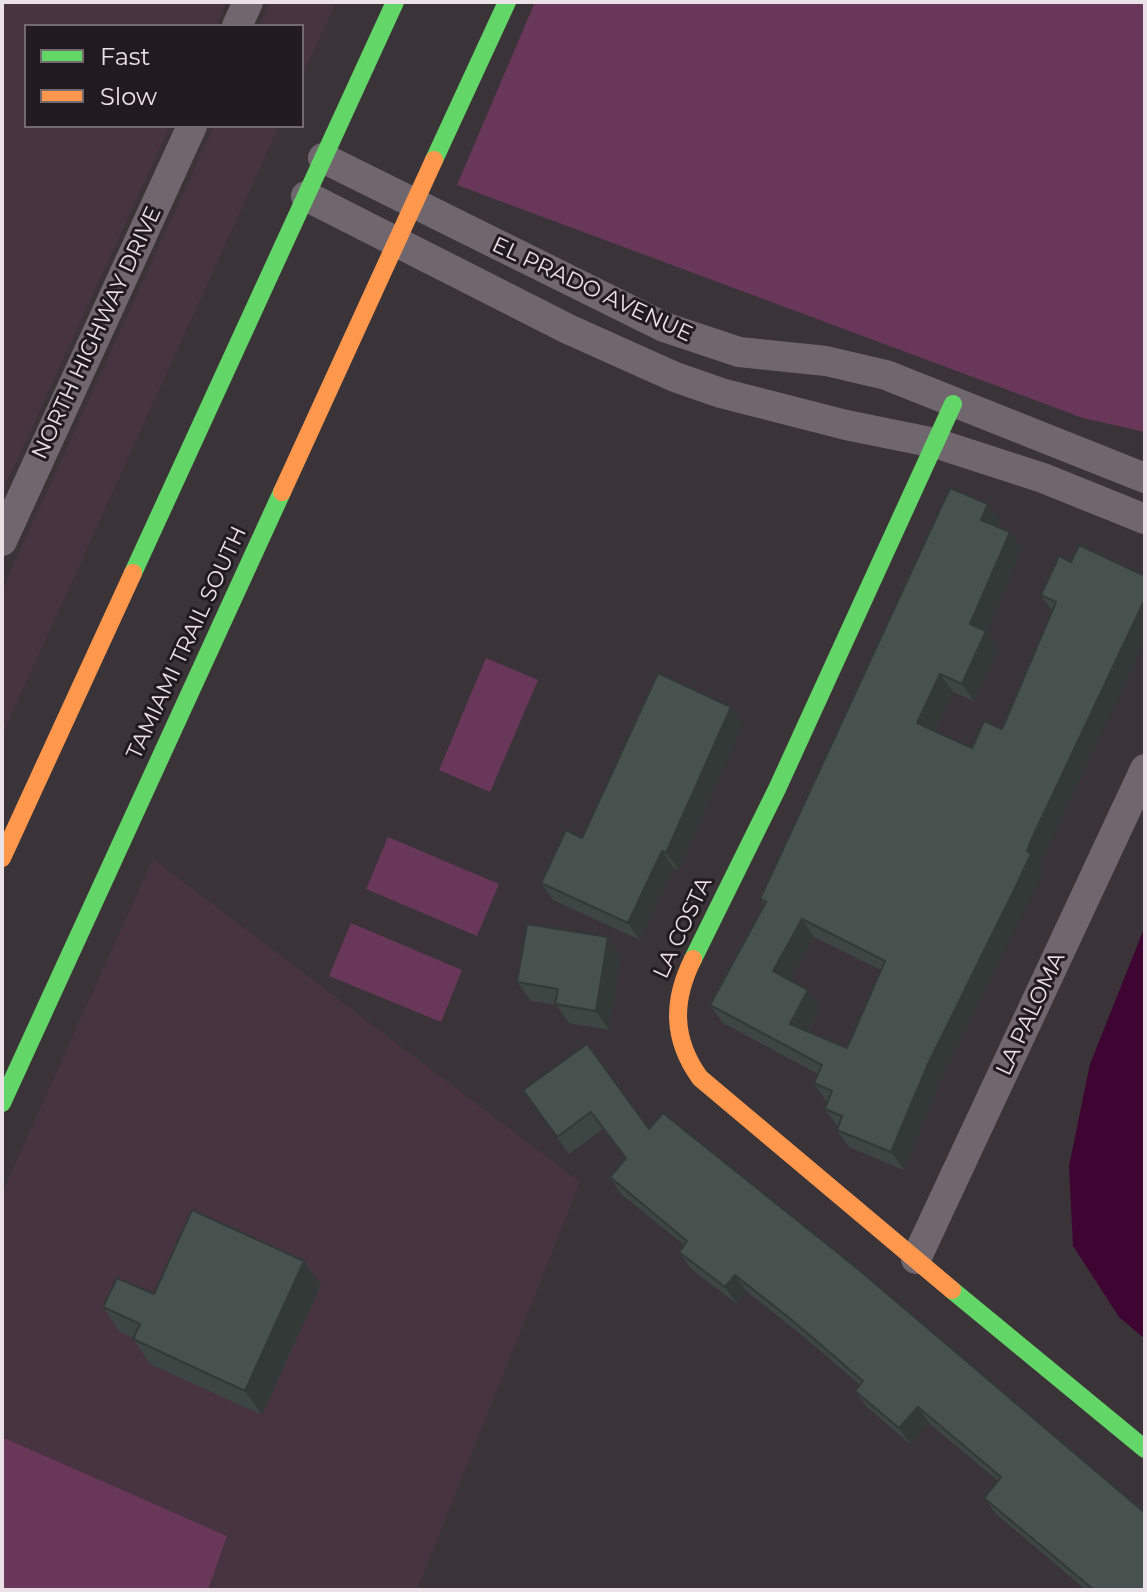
<!DOCTYPE html>
<style>
body{margin:0}
#map{position:relative;width:1147px;height:1592px;overflow:hidden;background:#3a3438;font-family:Montserrat,sans-serif}
canvas{display:block}
.frame{position:absolute;inset:0;border:4px solid #ebe2e8;pointer-events:none}
.legend{position:absolute;left:24px;top:24px;width:280px;height:104px;box-sizing:border-box;background:#211a1e;border:2px solid #726a6f;margin:0;padding:10px 14px;list-style:none;font-size:24px;color:#ebe2e8}
.legend li{display:flex;align-items:center;gap:16px;height:40px}
.legend b{width:40px;border:2px solid #726a6f}
</style>
<div id="map">
<canvas width="1147" height="1592"></canvas>
<div class="frame"></div>
<ul class="legend">
<li><b style="height:10px;background:#63d668"></b>Fast</li>
<li><b style="height:10px;background:#ff974d"></b>Slow</li>
</ul>
</div>
<script>
const ctx = document.querySelector('canvas').getContext('2d');
ctx.lineJoin = 'round';
function fill(path, color) {
  ctx.fillStyle = color;
  ctx.fill(path, 'evenodd');
}
function trace(path, color, width, dash) {
  ctx.strokeStyle = color;
  ctx.lineWidth = width;
  ctx.lineCap = dash ? 'butt' : 'round';
  ctx.setLineDash(dash || []);
  ctx.stroke(path);
}
function label(font, color, halo, rows, align = 'center') {
  ctx.font = font + ' Montserrat,sans-serif';
  ctx.lineWidth = 6;
  ctx.setLineDash([]);
  ctx.textBaseline = 'middle';
  ctx.strokeStyle = halo;
  ctx.fillStyle = color;
  for (const [text, x, y, turn = 0] of rows) {
    ctx.save();
    ctx.translate(x, y);
    ctx.rotate((+turn || 0) * Math.PI / 180);
    ctx.textAlign = isNaN(turn) ? turn : align;
    if (halo) ctx.strokeText(text, 0, 0);
    ctx.fillText(text, 0, 0);
    ctx.restore();
  }
}
fill(new Path2D(`
 M2,2H227L216,26H26V126H170L2,493Z
 M270,2H336L302,76V26H259Z
 M214,126H279L2,735V590Z
 M153,859L580,1182L417,1590H208L227,1536L2,1437V1193Z`), '#473440');
fill(new Path2D(`
 M535,2H1145V432L1083,418L457,185Z
 M486,658L538,680L490,792L439,770Z
 M388,837L499,884L477,936L366,889Z
 M351,923L462,970L441,1022L329,976Z
 M2,1437L227,1536L208,1590H2Z`), '#683759');
fill(new Path2D(`
 M1145,926V1339L1119,1317L1073,1246L1069,1166L1090,1064Z`), '#3f0532');
trace(new Path2D(`
 M237,26L248,2
 M323,158L664,327L739,352L826,361L886,375L1145,478
 M306,196L568,329L675,377L721,393L846,425L935,443L1043,478L1145,519
 M2,541L192,126
 M916,1259L1145,769`), '#70676e', 30);
trace(new Path2D(`
 M434,160L507,2
 M133,573L395,2
 M693,959L777,789L953,404
 M2,1103L282,492
 M952,1290L1145,1449`), '#63d668', 18);
trace(new Path2D(`
 M282,492L434,160
 M2,858L133,573
 M693,959C672,1001 672,1039 700,1078L952,1290`), '#ff974d', 18);
fill(new Path2D(`
 M988,504L1000,521L998,527L1010,532L1022,549L987,632L998,649L974,701L953,692L934,731L972,748L1002,729L1052,611L1041,595L1071,562L1046,852L1040,866L1044,871L940,1082L904,1170L849,1147L837,1130L838,1127L825,1109L828,1102L826,1101L814,1083L818,1074L723,1023L710,1005L764,905L760,899ZM814,937L881,970L847,1048L808,1032L820,1007L790,980Z
 M743,724L679,870L674,868L640,940L553,900L541,883L582,838Z
 M608,937L621,956L609,1030L569,1023L556,1005L531,1001L517,982Z
 M523,1090L649,1129L1145,1590H1086L996,1514L984,1498L998,1481L929,1423L911,1445L867,1407L855,1391L860,1385L804,1337L746,1291L737,1304L690,1268L679,1252L684,1245L621,1194L610,1177L625,1158L603,1129L569,1154Z
 M304,1261L321,1285L262,1415L150,1364L133,1339L134,1338L120,1332L103,1307L154,1294Z`), '#3d4643');
fill(new Path2D(`
 M988,504L1000,521L993,537L981,520Z
 M1010,532L1022,549L987,632L998,649L974,701L962,684L970,624Z
 M1145,599V642L1046,852L1040,866L1044,871L1029,902L940,1082L904,1170L891,1152L928,1064Z
 M940,674L953,692L929,740L917,723Z
 M731,707L743,724L679,870L666,853Z
 M662,851L674,868L640,940L628,923Z
 M802,919L814,937L786,989L773,971Z
 M608,937L621,956L609,1030L596,1011Z
 M808,990L820,1007L802,1042L790,1024Z
 M304,1261L321,1285L262,1415L245,1391Z
 M735,1275L746,1291L737,1304L725,1287Z
 M918,1407L929,1423L911,1445L899,1428Z`), '#323937');
const building = new Path2D(`
 M950,488L988,504L981,520L1010,532L970,624L986,631L962,684L940,674L917,723L972,748L984,721L1002,729L1056,602L1041,595L1059,556L1071,562L1079,545L1145,576V599L1034,834L1027,851L1031,854L1017,884L928,1064L891,1152L837,1130L842,1116L825,1109L832,1091L814,1083L822,1065L710,1005L766,902L760,899ZM802,919L885,961L847,1048L790,1024L808,990L773,971Z
 M658,673L731,707L666,853L662,851L628,923L541,883L566,830L582,838Z
 M527,924L608,937L596,1011L555,1004L558,989L517,982Z
 M587,1044L649,1129L663,1113L858,1269L1145,1513V1590H1094L984,1498L1001,1477L918,1407L899,1428L855,1391L863,1381L793,1321L735,1275L725,1287L679,1252L687,1241L610,1177L626,1158L591,1112L557,1137L523,1090Z
 M192,1210L304,1261L245,1391L133,1339L140,1324L103,1307L117,1278L154,1294Z`);
fill(building, '#47514e');
trace(building, '#323937', 2);
label('22px', '#ebe2e8', '#211a1e', [
 ["EL PRADO AVENUE",592,290,25],
 ["NORTH HIGHWAY DRIVE",97,333,-65],
 ["TAMIAMI TRAIL SOUTH",187,643,-65],
 ["LA COSTA",683,928,-65],
 ["LA PALOMA",1031,1014,-65]
]);
</script>
